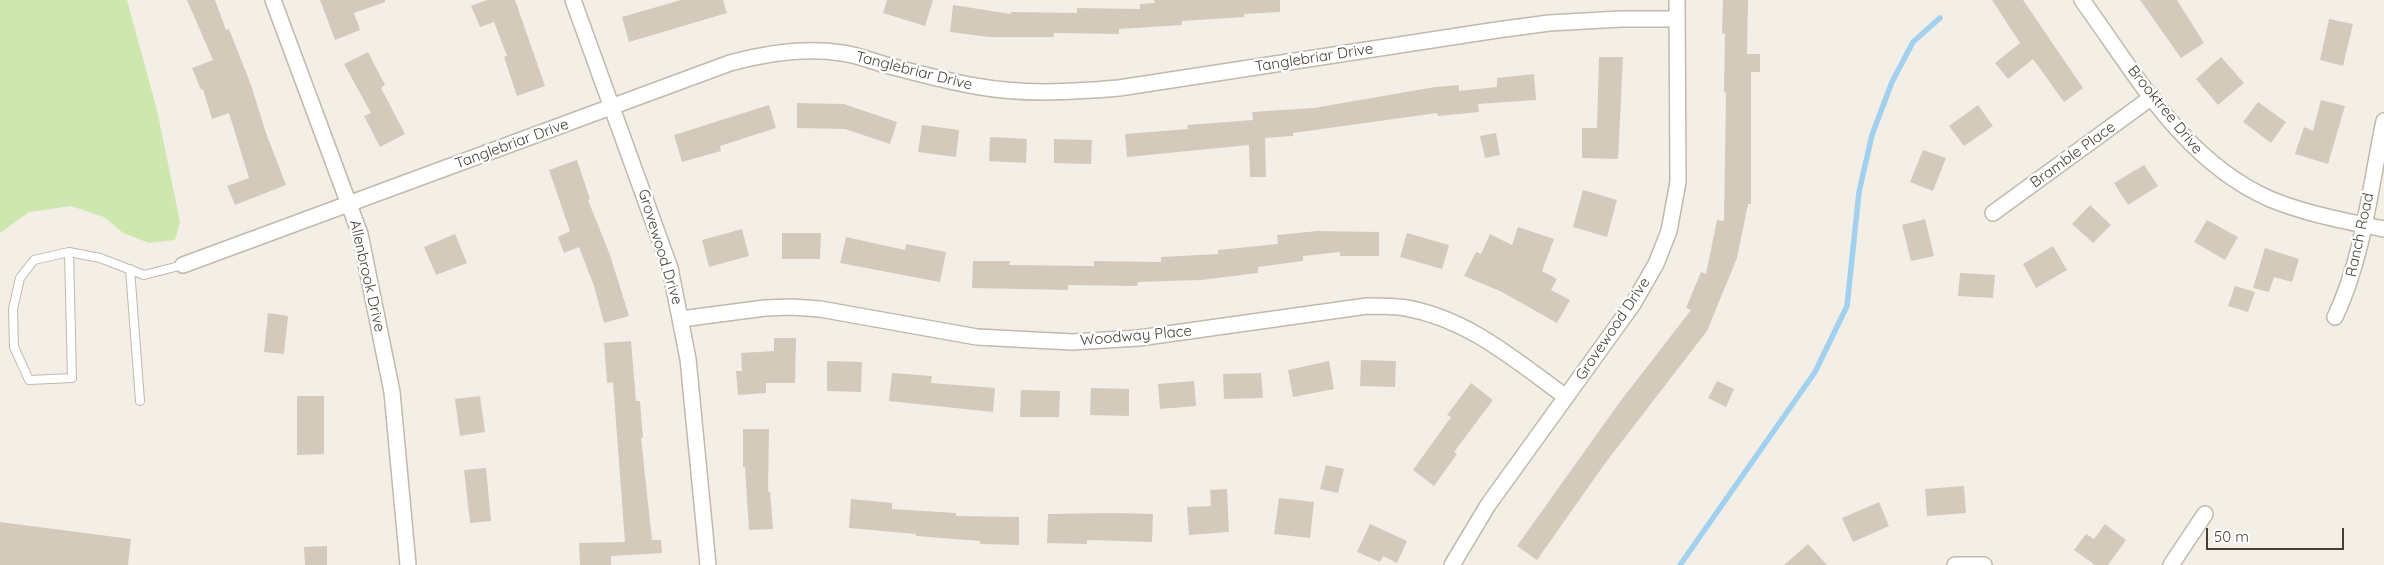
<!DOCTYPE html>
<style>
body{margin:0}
#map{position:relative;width:2384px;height:565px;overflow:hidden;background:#f3efe6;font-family:Quicksand,sans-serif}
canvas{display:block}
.scale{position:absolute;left:2206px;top:528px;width:138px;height:22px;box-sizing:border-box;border:2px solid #453f35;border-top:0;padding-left:6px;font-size:15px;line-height:18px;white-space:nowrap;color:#453f35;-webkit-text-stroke:4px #fff;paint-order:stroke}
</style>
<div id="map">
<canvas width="2384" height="565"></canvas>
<div class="scale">50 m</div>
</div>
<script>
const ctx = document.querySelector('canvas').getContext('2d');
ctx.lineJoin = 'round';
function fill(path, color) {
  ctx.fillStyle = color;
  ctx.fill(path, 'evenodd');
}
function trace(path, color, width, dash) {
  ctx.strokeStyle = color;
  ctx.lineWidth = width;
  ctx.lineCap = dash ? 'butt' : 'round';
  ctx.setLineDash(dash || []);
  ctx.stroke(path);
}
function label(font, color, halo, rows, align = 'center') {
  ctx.font = font + ' Quicksand,sans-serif';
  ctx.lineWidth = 5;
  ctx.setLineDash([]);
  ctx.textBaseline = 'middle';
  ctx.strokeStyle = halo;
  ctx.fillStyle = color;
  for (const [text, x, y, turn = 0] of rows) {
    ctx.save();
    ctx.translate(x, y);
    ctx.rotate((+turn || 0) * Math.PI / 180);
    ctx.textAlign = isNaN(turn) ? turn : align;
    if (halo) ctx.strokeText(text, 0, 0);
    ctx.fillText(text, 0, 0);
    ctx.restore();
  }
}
fill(new Path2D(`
 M0,0H127L157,110L180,222L175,240L149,243L123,233L104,217L71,206L29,212L0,233Z`), '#cee7ae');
trace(new Path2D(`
 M1680,565L1815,372L1847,306L1859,192L1872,135L1892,82L1913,42L1940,18`), '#a2d1ef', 5.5);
fill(new Path2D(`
 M187,0H215L226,30L229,29L251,85L266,133L286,185L235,205L227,186L249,178L229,113L212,119L203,89L201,90L192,68L213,60Z
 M320,0H385V2L354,13L360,30L335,40Z
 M487,0H515L545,86L517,96L504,57L507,56L494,22L480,27L471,6Z
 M681,0H723L727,13L629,42L622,17Z
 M887,0H933L925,26L883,13Z
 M1154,0H1280V12L1244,14V17L1182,21V25L1119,29V34L1054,33V37H989L950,32L953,5L1011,14V12L1077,13V8L1140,9V4L1155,3Z
 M1723,0H1748L1747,54H1760V72H1751V204H1748L1737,258L1707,331L1606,462L1537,560L1517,546L1619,403L1691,310L1686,308L1701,272L1706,274L1717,220L1724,221L1726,93L1724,92L1725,34L1722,33Z
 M1992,0H2023L2083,88L2064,102L2033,59L2008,79L1995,63L2020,43Z
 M2140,0H2177L2204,43L2181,58Z
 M2329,19L2353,24L2343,66L2320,60Z
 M368,52L385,85L381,88L405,134L380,147L364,116L371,113L344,64Z
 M1599,57H1623L1618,159L1582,158V128H1597Z
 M2221,57L2244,83L2218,105L2196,79Z
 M1534,74L1536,100L1478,104L1479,112L1438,116L1437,113L1293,133V136L1265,138L1266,177H1250L1249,145L1127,157L1125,134L1188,129L1187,125L1253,120L1252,112L1314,108L1435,87L1459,85V91L1497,87V78Z
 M2321,100L2345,106L2328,164L2295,154L2304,127L2313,131Z
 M2258,102L2286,122L2271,143L2243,122Z
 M797,103L844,104L897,122L890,144L845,129L797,128Z
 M769,105L776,128L720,146L721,151L682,162L674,135Z
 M1978,105L1993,126L1964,146L1949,126Z
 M922,125L959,130L956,157L918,152Z
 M1496,133L1500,155L1485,158L1480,136Z
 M990,137L1027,139L1026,163L989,161Z
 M1054,139L1092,140L1091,164L1054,163Z
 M1923,150L1946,158L1933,191L1910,182Z
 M577,160L590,199L588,200L610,255L629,316L604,323L594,286L579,247L564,253L558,237L570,231L549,170Z
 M2144,165L2158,186L2128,205L2114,183Z
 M1583,190L1617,200L1607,237L1573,227Z
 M2090,205L2111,225L2093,243L2072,224Z
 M1925,219L1934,256L1911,261L1902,225Z
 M2207,220L2238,237L2225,260L2194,242Z
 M1518,227L1554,239L1542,271L1557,279L1551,290L1570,300L1557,323L1502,292L1464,276L1476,252L1481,254L1490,234L1512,245Z
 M742,229L749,256L709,267L702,240Z
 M1318,231L1379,232V256H1340V252L1303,256V261L1258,267V273L1201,280L1138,282L1137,286L1068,285V290L972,288L973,261H1010L1009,265L1094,266V261L1161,262V257L1218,254V250L1278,244L1277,235Z
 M782,233H821L820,259H782Z
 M1407,233L1449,245L1442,269L1400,257Z
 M455,234L467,263L436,275L424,247Z
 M846,237L905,250L906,244L946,252L940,282L840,263Z
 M2053,246L2067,270L2036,288L2023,264Z
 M2265,248L2299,259L2292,282L2274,277L2269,292L2253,288Z
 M1960,273L1995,275L1993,298L1958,296Z
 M2235,286L2255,292L2248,312L2228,306Z
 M268,313L288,316L284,354L264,352Z
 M774,338H796L795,383H766V393L738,395L736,371H742L741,353L774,351Z
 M631,341L636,401H640L643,438H641L652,540H661L662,553L611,556V565H580L579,543L625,542L613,382L607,383L604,343Z
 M1361,360L1396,361L1395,387L1360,386Z
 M827,361L862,362L861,392L827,391Z
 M1329,361L1334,389L1293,397L1288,370Z
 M892,373L932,376L931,383L995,388L993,412L889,401Z
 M1261,373L1263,398L1224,399L1223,374Z
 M1194,381L1196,406L1160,409L1158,384Z
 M1717,381L1734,389L1726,407L1708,398Z
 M1471,383L1493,400L1454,452L1457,454L1434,486L1413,470L1451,417L1447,415Z
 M1091,388L1129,389V416L1090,415Z
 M1021,390L1060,391L1059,417H1020Z
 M297,396H324V454L297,455Z
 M480,396L485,432L460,436L455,399Z
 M743,429H769L768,492L770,491L773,529L749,530L745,467H743Z
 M1326,465L1344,469L1338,493L1320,489Z
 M486,468L491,521L470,523L464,470Z
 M1964,486L1966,513L1927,516L1925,489Z
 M1227,489L1229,532L1189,535L1187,507L1211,506L1210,490Z
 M1279,498L1314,502L1310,538L1274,534Z
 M851,499L892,503V509L956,513V516L1019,517V545L980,544V541L916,536V534L849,528Z
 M1879,502L1889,526L1853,542L1842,518Z
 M1114,513L1153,514L1152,542L1087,540V544L1047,543L1048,514Z
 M0,522L131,539L128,565H0Z
 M1370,524L1407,541L1397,563L1383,556L1380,562L1357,552Z
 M2105,524L2126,540L2108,565H2095L2074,550L2086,534L2094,539Z
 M1808,544L1827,565H1784Z
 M327,546V565H305L304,547Z`), '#d4cabb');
const lane = new Path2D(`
 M69,252L72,378L29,380L14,347L13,309L20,278L34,260L69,252L100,258L144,275L183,265
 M130,269L140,401`);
const street = new Path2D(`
 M273,0L360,234L392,392L408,565
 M573,0L670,268L688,359L708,565
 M2082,0C2135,73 2183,161 2270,199C2306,214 2346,221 2384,229
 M1993,213L2152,97
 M183,265L730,63C767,53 804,47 842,53C857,55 872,61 886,65C916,73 945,81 975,86C1023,95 1071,92 1119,88L1497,30L1549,23L1621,19H1677
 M2335,317C2364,256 2370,187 2384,121
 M681,319L765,308L791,307L820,309L977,337L1072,342L1139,338L1367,306C1380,306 1394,306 1406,308C1469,319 1516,361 1566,397
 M1452,565L1488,505L1633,304L1656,264L1669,231L1678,182L1677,0
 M1955,565H1984
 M2171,565L2205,514`);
trace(lane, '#c1b9ab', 10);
trace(street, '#c1b9ab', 18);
trace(lane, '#fff', 8);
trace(street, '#fff', 15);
label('15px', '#453f35', '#fff', [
 ["Tanglebriar Drive",1314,58,-9],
 ["Tanglebriar Drive",914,71,14],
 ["Brooktree Drive",2165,110,51],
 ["Tanglebriar Drive",512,144,-20],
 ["Bramble Place",2073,155,-36],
 ["Ranch Road",2360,235,-78],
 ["Grovewood Drive",660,247,73],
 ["Allenbrook Drive",367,276,77],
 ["Grovewood Drive",1613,329,-56],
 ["Woodway Place",1136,336,-5]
]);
</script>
